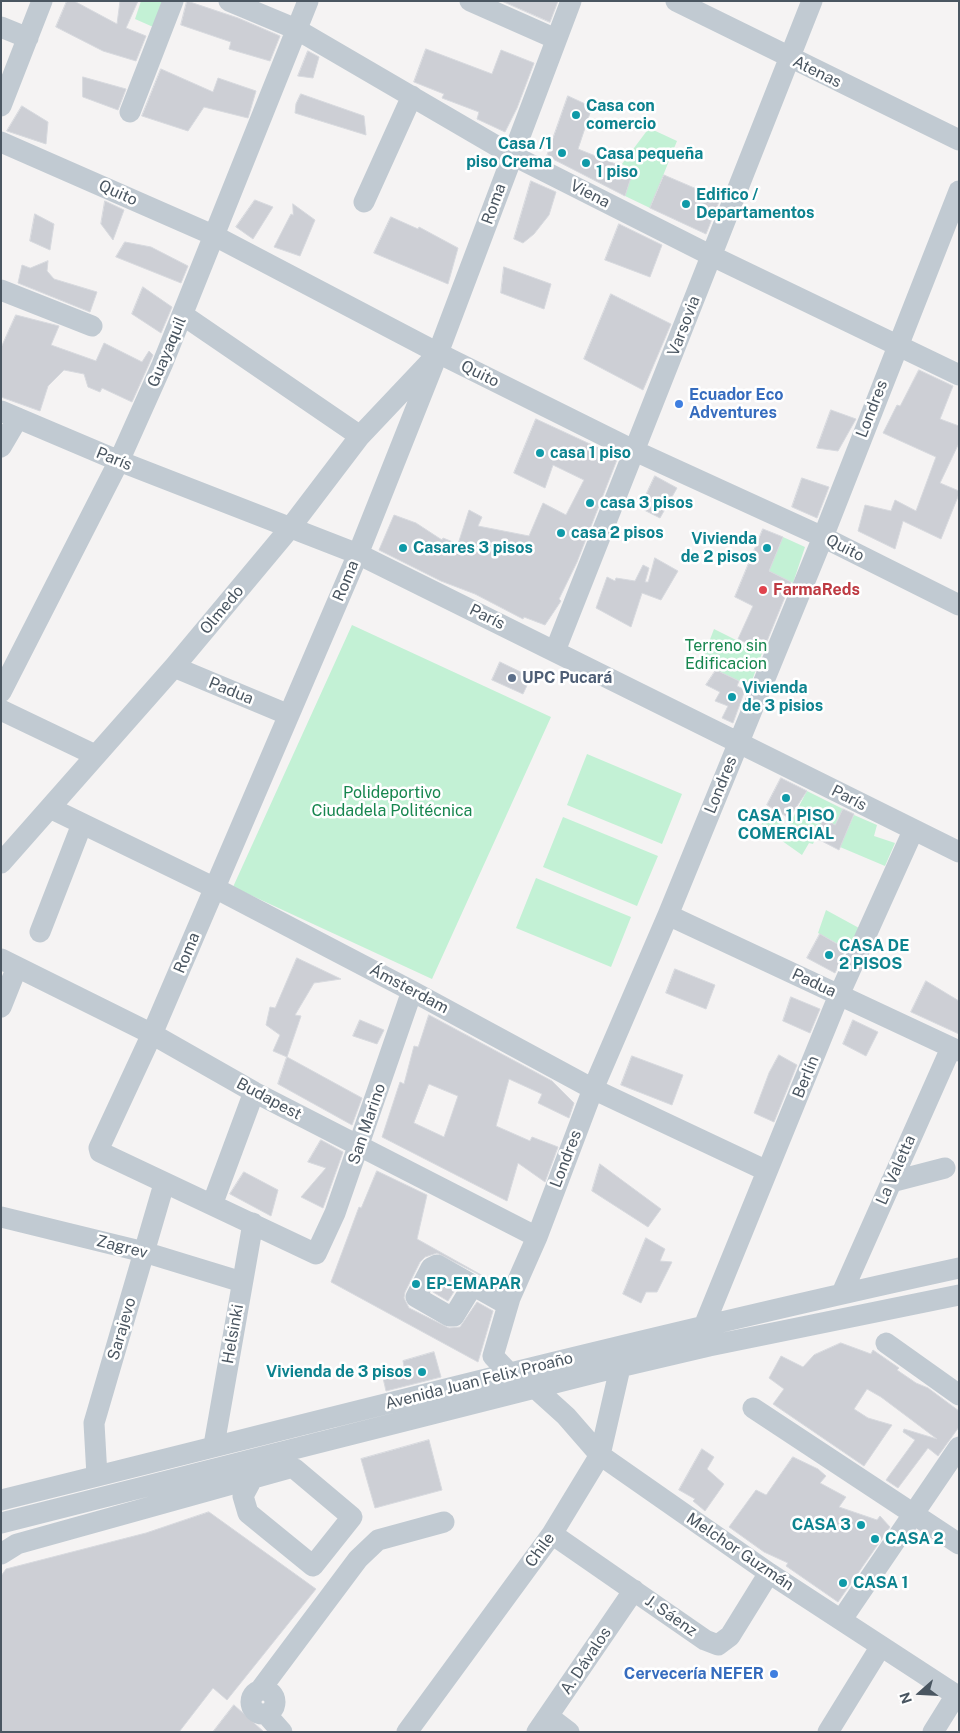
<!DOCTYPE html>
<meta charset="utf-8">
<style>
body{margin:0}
#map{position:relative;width:960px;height:1733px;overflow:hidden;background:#f5f3f3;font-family:"Public Sans",sans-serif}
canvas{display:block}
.frame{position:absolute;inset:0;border:2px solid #4a5661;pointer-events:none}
.north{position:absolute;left:895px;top:1668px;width:50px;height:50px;-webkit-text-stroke:4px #fff;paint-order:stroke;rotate:251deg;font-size:14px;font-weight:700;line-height:20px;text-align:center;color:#4a5661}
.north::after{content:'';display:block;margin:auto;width:18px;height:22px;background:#4a5661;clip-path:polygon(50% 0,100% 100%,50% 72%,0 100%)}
</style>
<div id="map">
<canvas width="960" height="1733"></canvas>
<div class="frame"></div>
<div class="north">N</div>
</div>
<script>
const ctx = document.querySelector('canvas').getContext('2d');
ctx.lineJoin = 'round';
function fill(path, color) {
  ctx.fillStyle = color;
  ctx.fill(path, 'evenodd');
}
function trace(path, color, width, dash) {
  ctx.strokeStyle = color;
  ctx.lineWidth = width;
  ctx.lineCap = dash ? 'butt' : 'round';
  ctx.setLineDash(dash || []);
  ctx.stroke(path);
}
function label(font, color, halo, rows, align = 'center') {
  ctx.font = font + ' "Public Sans",sans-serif';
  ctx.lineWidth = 5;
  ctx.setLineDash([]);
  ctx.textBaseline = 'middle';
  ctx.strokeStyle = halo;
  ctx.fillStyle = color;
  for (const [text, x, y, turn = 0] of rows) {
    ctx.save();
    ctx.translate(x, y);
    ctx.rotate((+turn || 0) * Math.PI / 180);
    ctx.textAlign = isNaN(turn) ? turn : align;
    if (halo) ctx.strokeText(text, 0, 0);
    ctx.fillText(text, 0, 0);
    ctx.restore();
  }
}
fill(new Path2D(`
 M141,1H170L160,30L135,19Z
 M649,128L677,141L650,208L625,196L633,171L622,164Z
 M783,537L805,547L793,583L769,571Z
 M352,625L551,717L432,979L233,887Z
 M714,629L762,653L750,686L701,663Z
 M587,754L682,794L662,844L567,805Z
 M807,791L843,809L835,825L823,819L813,844L809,843L802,855L761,826L766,814L788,827Z
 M854,815L877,825L874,836L895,843L885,866L840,847Z
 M563,817L658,856L637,906L543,867Z
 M536,878L631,917L611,967L516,928Z
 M826,910L859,928L851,951L818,933Z`), '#c3f1d5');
const building = new Path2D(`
 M67,1H74L117,24L120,1H138L126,28L146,36L136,61L103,51L56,27Z
 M187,1L238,18L280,36L270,61L229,49L231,42L181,25Z
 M502,1H558L550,22Z
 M426,49L492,74L501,50L534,63L517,108L505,132L477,119L479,112L442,98L444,94L414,82Z
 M308,51L319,57L313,78L298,76Z
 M161,69L213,92L218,78L256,91L248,118L204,107L188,131L142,116Z
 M83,77L126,89L118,110L83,97Z
 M301,94L364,116L366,135L295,113L296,104Z
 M568,96L592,107L578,149L633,171L625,196L547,156Z
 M22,106L48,122L46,144L7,131Z
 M664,175L720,199L706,234L650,208Z
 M531,181L556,192L549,215L534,234L523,243L514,239Z
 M255,200L273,207L253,239L236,227Z
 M105,201L124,210L113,240L101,224Z
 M293,204L315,220L300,256L274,247L291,214L293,215Z
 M35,214L54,224L50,250L30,241Z
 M391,217L418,229L419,227L458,248L448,284L374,253Z
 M619,224L662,245L650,277L605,260Z
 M125,242L151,247L188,266L181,283L116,257Z
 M48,261L47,271L54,279L97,292L90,312L18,283L22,265L30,268Z
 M504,267L551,284L544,309L501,293Z
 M143,287L172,307L161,333L132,314Z
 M611,294L671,324L643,390L584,359Z
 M16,315L59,326L51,345L96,361L104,343L142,362L149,351L153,355L132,402L102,388L100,392L88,387L84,374L64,370L48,386L40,411L1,397V348Z
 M919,370L953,386L940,419L959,426V443L940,483L959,491V494L941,539L903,521L895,549L858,531L865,505L891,511L895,500L916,511L936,457L883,433L897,405L900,406Z
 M831,410L856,419L838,451L817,448Z
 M536,419L618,457L577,562L559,599L561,601L545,625L524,617L523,619L475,594L441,581L379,550L394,515L416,523L442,540L443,538L458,544L469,510L482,517L478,526L529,536L543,503L566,515L584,480L553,465L545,488L514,473Z
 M655,476L677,488L660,518L640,508Z
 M802,478L829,487L817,518L792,507Z
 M763,529L783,537L769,571L791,582L763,651L738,639L753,606L735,597Z
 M655,558L678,571L661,600L642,593L631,627L596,608L607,577L615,581L616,578L635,581L643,565L649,568L645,582H648Z
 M500,662L531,677L523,694L492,680Z
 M716,670L739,681L737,686L745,690L733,723L722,718L728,706L715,701L720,692L706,685Z
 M781,778L807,791L789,818L767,805Z
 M843,809L854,814L839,850L816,838L823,818L835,825Z
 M820,934L846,949L835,973L807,958Z
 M297,958L341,979L314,983L295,1015L301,1016L287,1057L273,1051L280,1035L266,1025L270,1007L275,1008Z
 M675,969L715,985L706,1009L666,993Z
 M926,981L959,1001V1034L911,1012Z
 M791,997L820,1009L810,1033L783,1021Z
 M429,1015L552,1081L574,1103L569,1118L538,1103L542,1094L509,1079L496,1126L530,1141L532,1137L558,1147L545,1182L518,1163L507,1201L382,1137L400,1082L404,1084L414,1046L418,1047ZM429,1084L458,1096L444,1137L414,1123Z
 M360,1020L384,1030L377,1044L353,1036Z
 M853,1020L878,1032L866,1056L843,1044Z
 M779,1055L797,1065L774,1122L754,1113L769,1073Z
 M632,1056L683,1075L672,1105L621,1085Z
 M287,1057L362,1098L352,1125L278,1084Z
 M321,1140L343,1152L323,1208L301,1197L326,1168L308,1162Z
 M600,1164L661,1209L648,1227L592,1191Z
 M377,1171L427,1195L417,1239L501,1286L437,1253L425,1257L420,1262L405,1292L404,1298L409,1308L449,1328L460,1327L477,1302L493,1311L478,1362L331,1282L359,1207L361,1208Z
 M244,1172L278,1190L271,1216L230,1194Z
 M646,1238L665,1249L660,1261L672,1262L657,1292H646L641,1303L623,1294Z
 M439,1280L455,1290L448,1301L433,1292Z
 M841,1343L871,1354L873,1350L899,1368L897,1370L916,1383L928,1388L959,1411V1427L938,1456L928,1448L898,1488L886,1480L915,1440L903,1432L904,1429L937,1439L881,1397L867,1389L854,1409L868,1418L892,1425L864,1466L773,1404L784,1389L769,1378L781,1356L803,1367L814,1355Z
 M434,1352L441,1377L386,1391L383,1378L406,1376L403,1361Z
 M429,1440L442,1490L375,1508L361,1459Z
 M702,1449L714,1457L707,1469L724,1484L705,1511L693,1501L695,1499L679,1490Z
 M793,1457L818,1469L826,1476L820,1483L846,1497L839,1507L877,1520L880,1516L890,1527L838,1602L786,1566L788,1563L764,1552L729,1527L756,1490L766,1495Z
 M209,1512L316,1589L227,1700L213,1688L179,1732H1V1576L6,1569L146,1533Z
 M234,1705L264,1732H213Z`);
fill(building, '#cdcfd5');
trace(building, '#d7d9de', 1);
trace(new Path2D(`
 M229,1L296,29L512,155L712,256L959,375
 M470,1L556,39
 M676,1L959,140
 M1,27L28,38
 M1,106L42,1
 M130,112L173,1
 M1,142L213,235L438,353L635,451L823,537L959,605
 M959,191L823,537L668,915L593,1089L537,1237L510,1298L493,1356L510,1374L535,1388L566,1416L600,1455L769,1573L959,1697
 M364,202L412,96
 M1,290L92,326
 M183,315L360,436
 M1,411L119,461L358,554L959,852
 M1,447L18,418
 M555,651L812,1
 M174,667L289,715
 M1,692L119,461L162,365L308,1
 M1,710L95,755
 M50,808L215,888L412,991L593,1089L767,1171
 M1,863L174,667L290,528L360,436L430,362
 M668,915L959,1051
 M40,932L82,824
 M1,959L152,1034L254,1092L537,1237
 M412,991L335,1213L316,1254L100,1152L99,1148L152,1034L358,554L438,353L571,1
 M1,1007L17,967
 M891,1182L945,1168
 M212,1205L254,1092
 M1,1217L144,1252L242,1282
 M473,1285L454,1316H449L416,1297L431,1268L437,1265L508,1305
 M842,1293L951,1048
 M704,1326L839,995L913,831
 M886,1343L959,1395
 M753,1408L959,1544
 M214,1445L253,1223
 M97,1476L94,1423L164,1184
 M1,1500C320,1421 638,1338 959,1268
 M1,1523L598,1372L709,1346L959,1295
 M552,1534L705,1640L718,1645L730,1636L769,1573
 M1,1554L17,1544L290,1468L295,1469L352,1517L313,1566L248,1513L243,1496L252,1479
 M842,1619L959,1447
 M251 1702a12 12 0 1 1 24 0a12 12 0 1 1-24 0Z
 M260,1690L358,1559L378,1540L444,1522
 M266,1714L282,1732
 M548,1716L569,1732
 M407,1732L552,1534L600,1455L623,1355
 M537,1732L634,1590
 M828,1732L881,1646
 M933,1732L956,1695`), '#c1cad2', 21);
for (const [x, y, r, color] of [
 [576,115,5,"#0f9aa8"],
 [562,153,5,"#0f9aa8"],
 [586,163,5,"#0f9aa8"],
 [686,204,5,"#0f9aa8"],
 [679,404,5,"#3f7fe0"],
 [540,453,5,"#0f9aa8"],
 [590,503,5,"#0f9aa8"],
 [561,533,5,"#0f9aa8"],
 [403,548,5,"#0f9aa8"],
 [767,548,5,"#0f9aa8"],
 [763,590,5,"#e0444e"],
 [512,678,5,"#5c6f8a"],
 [732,697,5,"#0f9aa8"],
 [786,798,5,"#0f9aa8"],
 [829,955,5,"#0f9aa8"],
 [416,1284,5,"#0f9aa8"],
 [422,1372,5,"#0f9aa8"],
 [861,1525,5,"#0f9aa8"],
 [875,1539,5,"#0f9aa8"],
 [843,1583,5,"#0f9aa8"],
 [774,1674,5,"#3f7fe0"]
]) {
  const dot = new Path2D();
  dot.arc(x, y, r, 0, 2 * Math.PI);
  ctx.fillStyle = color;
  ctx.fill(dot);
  trace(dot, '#fff', 2);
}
label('16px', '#4a5661', '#fff', [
 ["Atenas",817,72,26],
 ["Quito",118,193,24],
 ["Viena",590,194,27],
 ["Roma",494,204,-70],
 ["Varsovia",684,326,-69],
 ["Guayaquil",167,352,-67],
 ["Quito",480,374,26],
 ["Londres",872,409,-69],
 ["París",114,459,22],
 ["Quito",845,548,27],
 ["Roma",346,581,-67],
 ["Olmedo",222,610,-50],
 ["París",487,617,26],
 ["Padua",231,691,22],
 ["Londres",721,785,-68],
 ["París",849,798,27],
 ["Roma",187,953,-67],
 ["Padua",814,983,25],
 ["Ámsterdam",409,989,28],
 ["Berlín",806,1077,-68],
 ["Budapest",269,1099,28],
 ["San Marino",367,1124,-71],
 ["Londres",566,1159,-69],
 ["La Valetta",896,1170,-66],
 ["Zagrev",122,1247,14],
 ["Sarajevo",122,1329,-74],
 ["Helsinki",233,1334,-80],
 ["Avenida Juan Felix Proaño",479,1381,-14],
 ["Chile",540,1550,-54],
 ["Melchor Guzmán",740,1552,34],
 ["J. Sáenz",671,1616,35],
 ["A. Dávalos",586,1661,-56]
]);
label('bold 16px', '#0d838f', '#fff', [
 ["Casa con",586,106],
 ["comercio",586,124],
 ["Casa /1",552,144,"right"],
 ["piso Crema",552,162,"right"],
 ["Casa pequeña",596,154],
 ["1 piso",596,172],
 ["Edifico /",696,195],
 ["Departamentos",696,213],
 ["casa 1 piso",550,453],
 ["casa 3 pisos",600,503],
 ["casa 2 pisos",571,533],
 ["Vivienda",757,539,"right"],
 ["de 2 pisos",757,557,"right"],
 ["Casares 3 pisos",413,548],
 ["Vivienda",742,688],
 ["de 3 pisios",742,706],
 ["CASA 1 PISO",786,816,"center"],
 ["COMERCIAL",786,834,"center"],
 ["CASA DE",839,946],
 ["2 PISOS",839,964],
 ["EP-EMAPAR",426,1284],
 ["Vivienda de 3 pisos",412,1372,"right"],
 ["CASA 3",851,1525,"right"],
 ["CASA 2",885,1539],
 ["CASA 1",853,1583]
], 'left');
label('bold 16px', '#366cbe', '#fff', [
 ["Ecuador Eco",689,395],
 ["Adventures",689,413],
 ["Cervecería NEFER",764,1674,"right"]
], 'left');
label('bold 16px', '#be3a42', '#fff', [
 ["FarmaReds",773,590]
], 'left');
label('16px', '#17864f', '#fff', [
 ["Terreno sin",726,646],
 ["Edificacion",726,664],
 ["Polideportivo",392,793],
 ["Ciudadela Politécnica",392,811]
]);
label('bold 16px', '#4e5e75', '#fff', [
 ["UPC Pucará",522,678]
], 'left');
</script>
